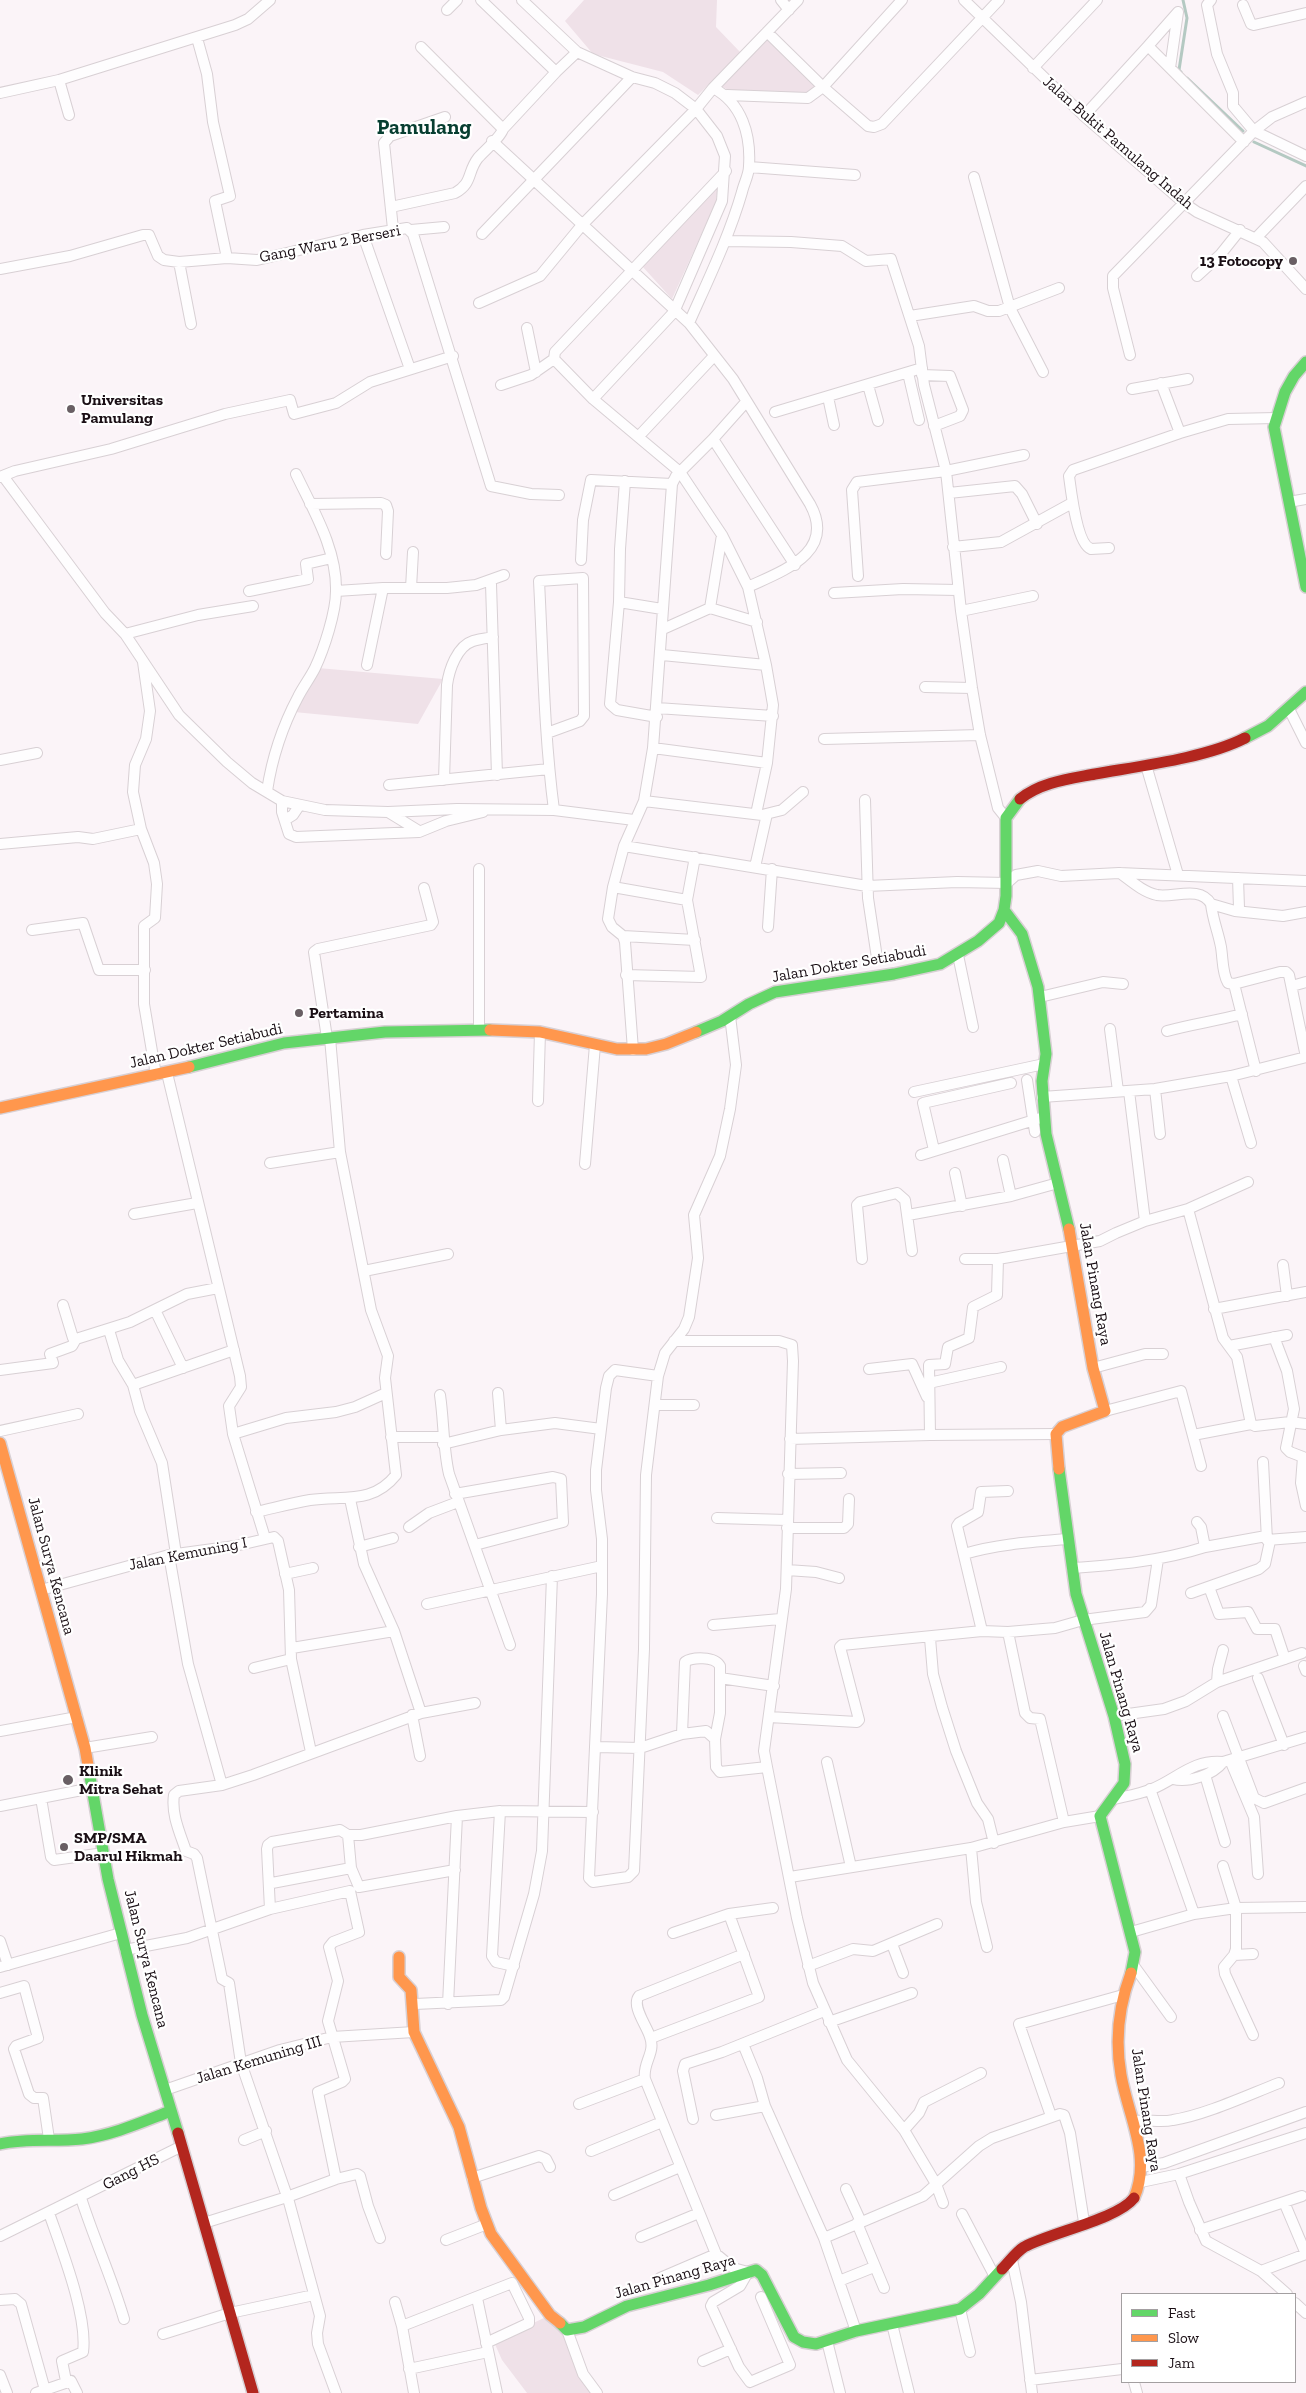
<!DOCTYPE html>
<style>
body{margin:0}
#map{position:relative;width:1306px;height:2393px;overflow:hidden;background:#fbf4f8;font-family:"Zilla Slab",serif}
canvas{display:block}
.legend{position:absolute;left:1121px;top:2293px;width:175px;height:90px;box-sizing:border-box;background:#fff;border:1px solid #a39fa1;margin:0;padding:6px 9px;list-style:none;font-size:15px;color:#1a0f15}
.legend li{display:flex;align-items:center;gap:10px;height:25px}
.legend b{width:25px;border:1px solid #a39fa1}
</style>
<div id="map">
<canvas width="1306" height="2393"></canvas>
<ul class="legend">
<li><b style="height:6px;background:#63d668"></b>Fast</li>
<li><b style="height:6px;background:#ff974d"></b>Slow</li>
<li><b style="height:6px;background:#b3261e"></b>Jam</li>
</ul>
</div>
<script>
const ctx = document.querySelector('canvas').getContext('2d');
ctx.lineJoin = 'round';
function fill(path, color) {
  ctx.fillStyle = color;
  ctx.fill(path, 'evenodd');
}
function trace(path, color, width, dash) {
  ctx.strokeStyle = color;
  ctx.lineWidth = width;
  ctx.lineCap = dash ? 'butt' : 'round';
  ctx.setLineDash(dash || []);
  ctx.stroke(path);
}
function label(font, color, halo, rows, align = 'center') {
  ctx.font = font + ' "Zilla Slab",serif';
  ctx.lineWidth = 4.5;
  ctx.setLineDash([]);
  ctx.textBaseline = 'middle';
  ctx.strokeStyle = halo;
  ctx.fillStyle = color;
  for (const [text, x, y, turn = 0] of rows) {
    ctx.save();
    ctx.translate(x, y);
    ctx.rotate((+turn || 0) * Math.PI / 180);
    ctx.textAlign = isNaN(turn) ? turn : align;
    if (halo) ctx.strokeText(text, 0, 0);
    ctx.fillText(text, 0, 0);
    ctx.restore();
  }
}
fill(new Path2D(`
 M584,0H717L716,27L741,53L698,95L663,72L593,54L565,21Z
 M767,38L817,86L807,95L728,90L721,86Z
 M718,181L716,202L672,299L642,266Z
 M318,668L443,679L418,724L294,712Z
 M550,2315L599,2393H527L502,2360L494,2342Z`), '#efe1e8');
trace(new Path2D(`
 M1181,72L1179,70L1187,18L1183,0
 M1187,78L1243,131
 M1254,142L1306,166`), '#b4c9c2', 3);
const street = new Path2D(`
 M481,0L556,72
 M522,0L577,52L632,77L655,83L675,93L696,109L717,136L725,156L722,201L674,312L593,399
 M781,0L789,10
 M964,0L1084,116L1184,203L1197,212L1263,242L1306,289
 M1211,0L1207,5L1217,54L1233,93V106L1254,131L1306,156
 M1243,5L1251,24L1254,25L1306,13
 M447,10L457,0
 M767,32L823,87L868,126L874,127L882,124L999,0
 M197,38L207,74L213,122L230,196L215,201L227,258
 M1148,46L1178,12
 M421,47L503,129
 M1033,68L1097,0
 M1170,68L1178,12
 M59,80L69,115
 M0,93L59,80L235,25L248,19L270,0
 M727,95L808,98L823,87L902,0
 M1084,116L1148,46L1244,142
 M492,141L689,323L733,379L810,504C837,553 782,571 748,587
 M749,167L855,175
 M726,171L555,352L554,359L593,399L680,472L722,535L748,587L766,665L773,705L767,763L756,814
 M974,177L1010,308L1043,372
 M391,207L455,193C473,183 467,172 478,158C484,151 501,137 503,129L556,72L577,52
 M393,229L384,143L390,136L445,117
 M411,230L444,227
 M482,234L632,77
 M363,235L410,369
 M1256,238L1306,186
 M725,241L791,242L842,246L866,261L891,259L919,346L924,385L946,471L961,611L972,688L980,735L998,808L1006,818
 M179,262L191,324
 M0,269L70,256L143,235H149L158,256L164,260L179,262L227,258L257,260L363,235L407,228L413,234L491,486L531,494L559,495
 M1197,276L1220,255L1240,230
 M479,303L540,276L582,225L696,109L713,88L798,0
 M910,316L974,306L988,311H999L1059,288
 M689,323C708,280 729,237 742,192C744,183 749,175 749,166C751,135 742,103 713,88
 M527,328L536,372
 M1130,355L1113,288V276L1254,131L1272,117L1306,102
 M908,373L919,420
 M922,375L950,376L963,410L960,416L934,426
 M1161,383L1180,433
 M501,385L531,375L554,359
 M868,385L878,421
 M1132,389L1188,379
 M828,397L834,425
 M775,412L922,368
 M639,436L714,356
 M713,439L795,565
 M3,476L105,613L125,634L179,715L227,762L252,783L282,801L325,810L388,812L457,809L554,810L634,820
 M0,477L15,471L111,449L225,414L290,400L294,414L336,403L370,382L453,356
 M625,481L620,549L619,602L610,704L617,710L657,717
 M949,493L1015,486L1022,494L1037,524
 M1289,502L1306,499
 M310,504L381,503L386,505L388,511L386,554
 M953,547L1001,542L1072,503
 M1109,548L1091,549C1077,544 1071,491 1069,476L1073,470L1180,433L1228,419L1276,418
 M581,560L583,520L591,480L672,484
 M858,576L852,490L857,482L946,471L1024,455
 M491,584L497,775
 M411,588L413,552
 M249,591L308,579L306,564L332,558
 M336,591L383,588H447L476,585L504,575
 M834,593L903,589L958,590
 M619,602L662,609
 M710,608L722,535
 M961,611L1033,596
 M663,629L710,608L757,622
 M125,634L198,615L253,606
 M662,655L766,665
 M143,662L150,711L146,739L135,765L133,792L141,829L154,863L157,884L155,918L144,926V1004L156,1075
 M367,665L383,588
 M925,687L972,688
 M657,708L773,716
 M1289,709L1306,743
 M547,733L580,721L584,716L583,578L539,581C543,657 544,734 554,810
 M824,739L980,735
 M653,748L767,763
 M0,760L37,753
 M1146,765L1178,875
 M444,780L447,685C449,670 457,646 473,641C479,639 487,638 493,637
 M389,785L549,769
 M267,791C272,758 282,727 298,697C303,687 310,678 315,668C324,649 336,612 336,591C337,549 313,510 296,474
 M865,800L868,898L877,958
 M282,801V812L289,834L296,837L419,832L446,821L483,812
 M644,801L762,815L782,810L803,792
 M388,812L419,831
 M285,820L293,815L299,806
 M0,844L78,837L93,839L141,829
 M624,846L867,886L957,882L1007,883L1016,875L1038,871L1061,876L1119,873L1306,881
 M755,867L767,814
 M479,869V1029
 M1120,873C1131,881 1143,892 1157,895C1174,898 1200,885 1211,904L1235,911L1239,908L1238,878
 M613,887L687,900
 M1211,904C1213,921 1218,931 1221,947C1223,959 1222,973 1228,983L1234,984L1280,972H1286L1289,975L1306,1057
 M1235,911L1283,916L1306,912
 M768,927L772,869
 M32,930L83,923L99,970H145
 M623,936L695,940
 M958,955L973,1027
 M626,975L701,977L687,900L695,857
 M1234,984L1256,1071
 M1292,986L1306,982
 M1040,997L1103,982L1123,984
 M1110,1029L1118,1091
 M1167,1031C1192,1024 1216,1021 1242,1014
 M327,1038L314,952L318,949L431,925L433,922L424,888
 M633,1050L625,942L623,936L612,927L608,919L613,887L624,846L644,801L653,748L672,484L676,476L713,439L746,402
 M167,1073L240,1376L241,1387L229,1406L233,1434L265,1538
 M1231,1076L1251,1143
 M1027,1080L1035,1132
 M1155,1089L1160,1134
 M1129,1091L1145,1221
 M914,1092L1044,1064
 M1042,1097L1155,1089L1231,1076L1306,1057
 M538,1101L540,1032
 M934,1150L923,1103L1011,1083
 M921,1155L1044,1117
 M1003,1160L1011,1196
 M270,1163L340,1152
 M585,1164L595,1045
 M955,1173L962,1206
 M1188,1209L1223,1338L1237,1357L1251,1424L1255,1426L1290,1422L1306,1424
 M134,1214L197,1203
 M908,1215L1011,1196L1058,1183
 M862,1259L857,1205L860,1202L897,1193L905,1200L912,1251
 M965,1259H998L1100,1241L1116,1233L1145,1221L1188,1209L1248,1182
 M1283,1265L1287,1296
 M364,1271L448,1254
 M63,1305L73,1338L76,1339L130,1322L187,1294L218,1288
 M1214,1309L1306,1292
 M155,1310L183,1368
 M109,1330L118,1360L133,1385L140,1411L162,1463L176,1554
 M1274,1337L1287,1371L1294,1409L1286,1448L1290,1452L1303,1457L1301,1483L1306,1506
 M674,1341H779L792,1345L793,1361L786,1589L766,1736L764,1751L767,1767L797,1918L813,1983L847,2060L904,2130L936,2184L943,2203
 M1229,1346L1287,1335
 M1093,1368L1145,1354H1163
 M869,1369L912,1364L927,1397
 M0,1370L53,1363L50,1354L72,1346L76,1339
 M658,1376L615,1370L609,1376L606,1388L596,1470V1490L602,1539V1594L589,1878L593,1882L628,1877L634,1871L644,1649L646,1475L658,1376L665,1353L684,1329L689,1317L698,1258L694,1215L720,1156L730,1109L736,1065L730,1016
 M929,1383L1001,1367
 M133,1385L234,1350
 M498,1393L501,1430
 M440,1395C444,1422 443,1448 449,1474L510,1645
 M655,1405H694
 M1105,1411L1181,1391L1201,1466
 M0,1431L78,1414
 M233,1434L286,1418L336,1412L355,1407L386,1393
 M930,1435L929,1365L945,1364L948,1347L969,1338L973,1307L997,1295L998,1259
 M1193,1435L1251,1424
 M391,1437H443
 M790,1439L930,1435L1056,1434
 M443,1444L501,1430L555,1423L601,1429
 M1263,1462L1267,1540L1306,1537
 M788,1474L841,1473
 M455,1494L553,1477L561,1479L563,1522L475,1545
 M256,1512C274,1508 292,1503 310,1500C343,1495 372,1505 396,1475L385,1378L388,1356L371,1310L340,1152L330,1038
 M717,1518L787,1520
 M409,1527L429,1513L458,1502
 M787,1528H844L848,1524L849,1499
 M359,1547L393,1538
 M1205,1547L1266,1536
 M964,1554C998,1544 1032,1542 1068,1539
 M169,1555L188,1664L222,1785
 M1072,1568C1117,1565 1161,1561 1205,1547L1201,1527L1197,1522
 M787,1570L816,1572L839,1578
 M285,1574L313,1568
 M1209,1587L1219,1614L1248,1612L1257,1629H1275L1285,1659
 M41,1590L169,1555L235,1546L274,1537L278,1541L289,1590L291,1659L311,1752
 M1191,1593L1259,1569L1265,1564L1270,1541
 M427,1604L602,1566
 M713,1625L780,1619
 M982,1631L957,1526L959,1523L978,1512L981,1492L1008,1491
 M1008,1632L1025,1713L1030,1718L1040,1719L1064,1822
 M930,1638L933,1674L942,1707L956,1751L977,1803L988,1819L994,1843
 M292,1648L394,1631
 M1304,1666L1306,1671
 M254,1668L291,1659
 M720,1678L774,1686
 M1258,1678L1284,1745
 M1217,1682L1218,1669L1223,1650
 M421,1713L475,1703
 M412,1715L420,1756
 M1114,1716L1164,1709L1186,1701L1217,1682L1302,1653
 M1223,1716L1254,1798L1264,1803L1306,1788
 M769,1717L857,1722L859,1720L840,1647L842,1645L982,1631L1008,1632L1055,1628L1083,1620L1145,1612L1151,1605L1158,1559
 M0,1731L77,1717
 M682,1734L685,1662C692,1657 715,1656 720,1666V1713L715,1739
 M596,1747L640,1748L682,1734L706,1731L715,1739L716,1767L720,1772L767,1767
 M85,1748L152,1737
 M1230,1760L1254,1817L1258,1874
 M827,1762L851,1867
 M1205,1775L1225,1842
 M1173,1779C1188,1783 1213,1775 1223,1762
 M1150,1789L1194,1914
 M41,1798L51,1857L54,1860L104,1853
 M1114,1799C1127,1796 1140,1794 1152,1789C1177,1779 1193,1759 1223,1762L1306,1737
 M0,1806L92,1788
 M500,1811L492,1956L496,1962L514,1966
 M348,1835L351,1868L359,1887L455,1870
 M971,1848L976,1902L987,1947
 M1223,1866L1236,1908V1949L1234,1955L1224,1967L1225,1974L1253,2035
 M790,1877L971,1848L1064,1822L1100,1816
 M272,1883L351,1868
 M270,1909L267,1849L268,1845L272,1842L340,1830L348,1835H361L457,1816L500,1811L593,1812
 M1131,1932L1194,1914L1236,1908L1306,1907
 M673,1933L729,1914L773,1908
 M0,1941L8,1965
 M892,1944L903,1973
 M125,1950L187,1938L270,1909L350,1891L359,1932L333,1942L329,1947L338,1981L328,2021L345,2079L342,2082L318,2092L336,2179
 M744,1954L639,1996C631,2006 647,2026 650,2037C656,2053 642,2063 645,2079L716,2254L733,2268L748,2272L740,2286L713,2302L711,2306L739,2367L750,2382L790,2365L761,2297
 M1234,1955L1253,1954
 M808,1966L853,1949L873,1951L937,1924
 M1134,1966L1171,2017
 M0,1967L121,1933
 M0,1993L24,1986L38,2038L16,2046L14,2049L29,2094L34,2098H43L49,2139
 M415,2004L501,2000L504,1997L534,1894L542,1851L552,1576
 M448,2004L457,1816
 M829,2022L912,1993
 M651,2038L759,1997L729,1914
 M743,2044L757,2078L765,2106L824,2238L856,2331
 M165,2090L280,2050L332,2037L414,2032
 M579,2104L645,2079
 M716,2115L765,2106
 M1051,2116L1019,2024L1123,1995
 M693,2119L683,2071L685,2064L722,2052L824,2011
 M1135,2121C1148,2119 1160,2123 1173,2120C1205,2115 1248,2095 1279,2083
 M904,2130L919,2113L924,2102L981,2073
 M244,2140L266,2131
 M591,2151L662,2122
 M1141,2167L1164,2163L1306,2112
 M1179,2174L1189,2202L1206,2241L1261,2271L1287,2294
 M472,2178L539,2156L546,2159L550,2167
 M1141,2182L1179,2174L1306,2133
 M846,2189L861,2222
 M614,2195L680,2167
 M81,2198C94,2239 112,2278 124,2319
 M1284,2202L1306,2254
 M49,2213C61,2248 88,2316 83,2352L62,2361L66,2381
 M962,2214L995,2277
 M204,2223L287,2197L336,2179L357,2174L360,2176L368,2206L380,2238
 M857,2223L884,2288
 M1200,2230L1302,2196
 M0,2236L182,2146
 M641,2237L699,2213
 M824,2238L923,2196L979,2146L992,2138L1060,2114L1064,2115L1070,2133L1084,2222
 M446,2240L487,2224
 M1012,2260L1021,2302L1032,2393
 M1261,2271L1306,2254
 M660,2278L716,2254
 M839,2281L874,2267
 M477,2298L497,2393
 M0,2300L15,2299L21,2304L45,2390
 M395,2302L402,2326L414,2393
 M1295,2303L1306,2313
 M960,2309L970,2352
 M892,2324L909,2393
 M402,2326L512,2283L529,2318V2323L486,2343
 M567,2330L583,2374L597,2393
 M163,2334L230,2313L314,2295
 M827,2341L840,2393
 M703,2361L731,2349
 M409,2369L488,2352
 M0,2375L7,2393
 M1030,2380L1122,2369
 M1134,2382L1137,2393
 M36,2393L71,2381L77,2393
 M336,2393L318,2344L317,2333L320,2316L289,2202L241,2063L229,1983L222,1979L197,1858L194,1854L186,1851C180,1833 171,1814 174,1795L179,1791L222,1785L253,1775L421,1713L394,1631L364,1564L350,1499`);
const fast = new Path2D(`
 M1306,362L1294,376L1285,392L1274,427L1306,587
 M1245,738L1268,726L1306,692
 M1004,910L1022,934L1038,987L1046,1054L1042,1081L1046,1134L1069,1229
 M696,1032L722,1021L749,1004L775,992L894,974L940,964L978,941L999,923L1004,910L1006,896V818L1020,799
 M189,1067L284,1043L385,1032L490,1030
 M1059,1469L1076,1594L1114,1716L1125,1764L1124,1783L1100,1816L1135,1952L1131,1973
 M89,1771L108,1879L142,2015L178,2133
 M0,2144C27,2138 54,2142 82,2139C113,2135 142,2122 171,2111
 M560,2323L567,2330L584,2327L627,2306L709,2285L756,2270L762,2275L794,2337L803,2342L816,2344L856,2331L960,2309L979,2294L1002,2269`);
const slow = new Path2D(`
 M490,1030L540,1032L617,1049H646L666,1044L696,1032
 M0,1108L189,1067
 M0,1443L85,1748L89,1771
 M1059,1469L1056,1434L1062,1427L1105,1411L1093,1368L1069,1229
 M399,1957V1977L411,1990L414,2032L459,2127L481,2208L491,2234L550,2315L560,2323
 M1131,1973C1119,2005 1115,2041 1121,2075C1128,2116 1152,2157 1134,2198`);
const jam = new Path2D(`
 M1020,799C1041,782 1069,779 1095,774C1140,766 1206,758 1245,738
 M178,2133L253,2393
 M1002,2269C1009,2262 1016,2252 1024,2247C1052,2232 1118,2219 1134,2198`);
trace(street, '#d8d0d4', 12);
trace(fast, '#d8d0d4', 14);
trace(slow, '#d8d0d4', 14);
trace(jam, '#d8d0d4', 14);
trace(street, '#fefdfe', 10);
trace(fast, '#63d668', 11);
trace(slow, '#ff974d', 11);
trace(jam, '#b3261e', 11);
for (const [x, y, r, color] of [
 [1293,261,5,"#695f64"],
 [71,409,5,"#695f64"],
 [299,1013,5,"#695f64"],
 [68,1780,6,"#695f64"],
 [64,1847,5,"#695f64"]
]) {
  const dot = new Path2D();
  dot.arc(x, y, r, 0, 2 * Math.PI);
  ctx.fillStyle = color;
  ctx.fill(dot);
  trace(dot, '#fff', 2);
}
label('16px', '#1a0f15', '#fff', [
 ["Jalan Bukit Pamulang Indah",1118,143,41],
 ["Gang Waru 2 Berseri",330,244,-11],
 ["Jalan Dokter Setiabudi",849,964,-10],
 ["Jalan Dokter Setiabudi",206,1046,-13],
 ["Jalan Pinang Raya",1095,1284,80],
 ["Jalan Kemuning I",188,1554,-11],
 ["Jalan Surya Kencana",51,1566,75],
 ["Jalan Pinang Raya",1121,1692,74],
 ["Jalan Surya Kencana",146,1959,76],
 ["Jalan Kemuning III",259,2060,-17],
 ["Jalan Pinang Raya",1146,2110,81],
 ["Gang HS",131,2172,-27],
 ["Jalan Pinang Raya",675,2277,-16]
]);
label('bold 16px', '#1a0f15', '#fff', [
 ["13 Fotocopy",1283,261,"right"],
 ["Universitas",81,400],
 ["Pamulang",81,418],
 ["Pertamina",309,1013],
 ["Klinik",79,1771],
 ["Mitra Sehat",79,1789],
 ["SMP/SMA",74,1838],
 ["Daarul Hikmah",74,1856]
], 'left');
label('bold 21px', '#073e31', '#fff', [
 ["Pamulang",424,128]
]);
</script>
